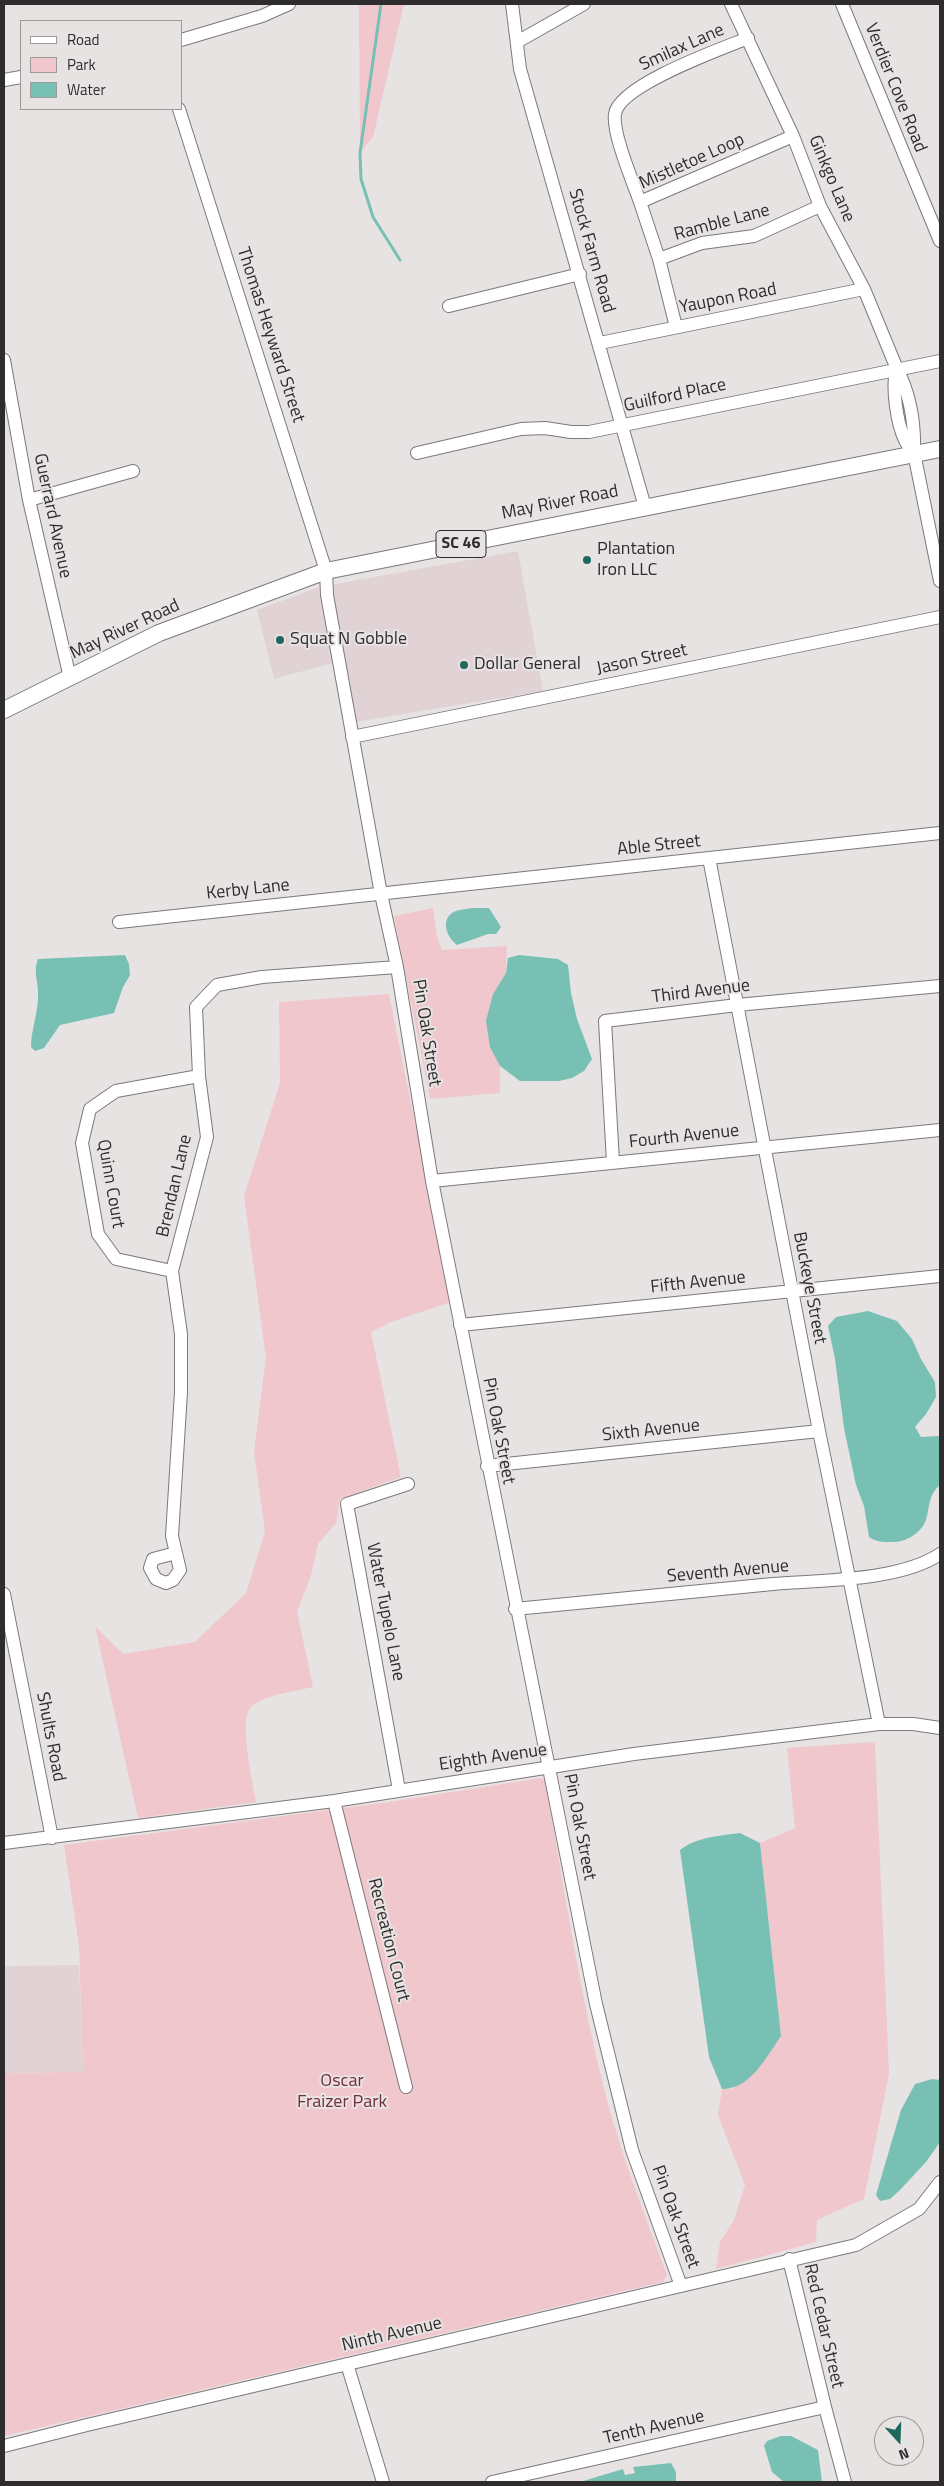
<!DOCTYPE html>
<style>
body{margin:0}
#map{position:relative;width:944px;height:2486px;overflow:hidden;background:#e8e3e3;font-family:"Titillium Web",sans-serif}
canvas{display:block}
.frame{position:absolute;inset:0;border:5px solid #2e2c2d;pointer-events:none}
.legend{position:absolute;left:20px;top:20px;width:162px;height:90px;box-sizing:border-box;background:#e8e3e3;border:1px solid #9e9a9a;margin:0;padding:6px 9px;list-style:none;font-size:15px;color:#2e2c2d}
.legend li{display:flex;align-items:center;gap:10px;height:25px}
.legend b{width:25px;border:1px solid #9e9a9a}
.north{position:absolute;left:874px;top:2416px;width:50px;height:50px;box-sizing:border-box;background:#e8e3e3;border:1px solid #9e9a9a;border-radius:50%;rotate:160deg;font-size:14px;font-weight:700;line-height:20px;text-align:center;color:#2e2c2d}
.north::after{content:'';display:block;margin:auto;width:18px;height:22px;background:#20685e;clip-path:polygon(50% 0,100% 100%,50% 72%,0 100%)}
</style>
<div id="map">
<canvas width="944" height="2486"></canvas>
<div class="frame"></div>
<ul class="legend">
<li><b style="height:6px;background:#fff"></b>Road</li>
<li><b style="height:14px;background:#f0c7cd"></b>Park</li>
<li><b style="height:14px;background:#78c0b4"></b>Water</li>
</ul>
<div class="north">N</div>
</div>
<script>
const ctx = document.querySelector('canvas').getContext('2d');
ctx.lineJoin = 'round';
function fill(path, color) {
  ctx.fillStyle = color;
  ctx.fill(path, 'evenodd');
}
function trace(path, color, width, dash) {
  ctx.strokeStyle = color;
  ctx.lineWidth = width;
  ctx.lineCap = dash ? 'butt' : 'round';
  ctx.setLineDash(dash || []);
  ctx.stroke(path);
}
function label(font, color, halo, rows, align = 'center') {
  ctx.font = font + ' "Titillium Web",sans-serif';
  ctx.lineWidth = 4;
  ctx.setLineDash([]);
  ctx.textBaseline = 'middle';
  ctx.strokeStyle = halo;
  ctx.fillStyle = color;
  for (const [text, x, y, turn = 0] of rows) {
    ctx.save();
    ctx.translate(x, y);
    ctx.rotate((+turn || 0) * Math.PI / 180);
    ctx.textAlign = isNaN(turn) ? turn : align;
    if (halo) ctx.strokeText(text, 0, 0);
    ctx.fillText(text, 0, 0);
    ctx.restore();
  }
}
fill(new Path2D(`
 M518,551L543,691L355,722L344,660L274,679L257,610L319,587Z
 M79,1965L83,2072L4,2073V1966Z`), '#e1d3d5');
fill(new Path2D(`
 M359,4H404L373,137L360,153Z
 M433,908L437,937L442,950L507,946L506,973L493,994L490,1046L500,1066V1093L430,1099L394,916Z
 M389,994L451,1302L391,1322L371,1332L401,1477L340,1499L336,1523L318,1544L311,1576L297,1611L313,1687C297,1691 262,1695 251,1707C238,1721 253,1782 256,1802L138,1818L95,1626L123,1654L195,1642L246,1593L265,1532L254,1451L266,1358L244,1196L280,1083L279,1002Z
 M875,1742L889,2074L864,2199L817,2220L816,2242L716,2269L720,2242L734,2220L745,2185L718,2115L722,2089H732L781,2036L760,1843L795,1828L787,1748Z
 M541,1778L545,1781C565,1891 581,2003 610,2111C626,2167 647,2221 667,2275L663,2282L4,2436V2073L83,2072L79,1946L64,1845L389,1802Z`), '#f0c7cd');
fill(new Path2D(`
 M472,908H489L501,927L496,934H488L457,945C448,938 440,922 452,913C456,910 466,909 472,908Z
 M125,955L129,964L130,975L123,987L114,1013L60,1025L44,1048L35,1051L31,1047C31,1029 39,1011 38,993C38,980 33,971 38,959Z
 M519,955L558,959L568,965L571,993L577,1019L592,1059L584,1071L572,1078L559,1081H520L500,1066L490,1047L486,1021L493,994L506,973L508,958Z
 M868,1311L897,1321L912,1339L921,1359L935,1382L936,1397L926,1414L915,1427L921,1437L940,1436V1485C928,1495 930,1507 926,1520C921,1534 904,1543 891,1542C882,1542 877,1542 869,1537L864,1506L856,1485L844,1428L835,1359L828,1326L836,1317Z
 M740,1833L760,1843L781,2036C766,2057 751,2089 722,2089L709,2057L680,1850C697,1837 718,1836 740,1833Z
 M932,2079L940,2080V2142L926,2162L900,2190L890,2199L880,2201L876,2195L901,2110L915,2084Z
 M781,2436H791L818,2450L822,2482H784L772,2472L764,2446L767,2441Z
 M671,2463L676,2472V2482H580L623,2469L625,2475L635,2473L633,2467Z`), '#78c0b4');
trace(new Path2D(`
 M381,4L360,153L361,179L373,217L400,260`), '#78c0b4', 3);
const minor = new Path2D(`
 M512,4L520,69L645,507
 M731,4L793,136L820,206L864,289L897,369
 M842,4L940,241
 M181,40L262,16L289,4
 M517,42L584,4
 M4,80L21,77
 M179,109L326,571L327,595L381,894L397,967L432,1181L596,2004L632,2150L681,2286
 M640,202C633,182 612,133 615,114C619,85 721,49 748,38
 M659,259L702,243L754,236L820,206
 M449,306L580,274
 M676,327L659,259L640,202L793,136
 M600,343L864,289
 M4,360L29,500L70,678
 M417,453L521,429L545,428L571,432H589L940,361
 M914,453C911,449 907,445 905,440C897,424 891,385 897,369C910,394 915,425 914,453L940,581
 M29,500L133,471
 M352,737L940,617
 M709,858L819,1431L879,1724
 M119,922L940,833
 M613,1162L605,1021L737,1005L940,986
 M432,1181L940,1130
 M172,1271L116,1259L98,1234L82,1143L90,1109L116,1091L199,1076
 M460,1325L940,1276
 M487,1466L819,1431
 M176,1553L153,1559L150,1568L156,1579L166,1583L173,1580L180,1570L172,1536L181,1392V1334L172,1271L207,1137L199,1076L196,1007L217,985L262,977L397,967
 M4,1594L52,1838
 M515,1609C601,1600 687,1592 773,1584C822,1580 900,1581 940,1554
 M399,1790L347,1504L408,1484
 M334,1801L406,2087
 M4,1843L334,1801L634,1754L879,1724H913L940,1728
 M789,2259L825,2407L845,2482
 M347,2364L383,2482
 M4,2446L87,2425L856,2245L919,2209L940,2182
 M492,2482L825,2407`);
const major = new Path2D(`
 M4,710L159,633L326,571L940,449`);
trace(minor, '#7d7879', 14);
trace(major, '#7d7879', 18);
trace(minor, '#fff', 12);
trace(major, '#fff', 16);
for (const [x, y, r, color] of [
 [587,560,5,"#20685e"],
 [280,640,5,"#20685e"],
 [464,665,5,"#20685e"]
]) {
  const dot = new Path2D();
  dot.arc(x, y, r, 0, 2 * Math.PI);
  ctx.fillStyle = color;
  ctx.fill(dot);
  trace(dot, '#e8e3e3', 2);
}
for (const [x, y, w] of [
 [461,544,50]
]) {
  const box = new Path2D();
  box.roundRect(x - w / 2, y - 13.5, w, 27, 4);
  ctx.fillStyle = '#e8e3e3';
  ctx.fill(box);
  trace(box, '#2e2c2d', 1);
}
label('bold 16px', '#2e2c2d', null, [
 ["SC 46",461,544]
]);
label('18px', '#2e2c2d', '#e8e3e3', [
 ["Smilax Lane",682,48,-24],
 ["Verdier Cove Road",895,88,68],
 ["Mistletoe Loop",692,162,-24],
 ["Ginkgo Lane",831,179,67],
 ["Ramble Lane",722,223,-15],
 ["Stock Farm Road",591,251,74],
 ["Yaupon Road",728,299,-11],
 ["Thomas Heyward Street",270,335,72],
 ["Guilford Place",675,396,-12],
 ["May River Road",560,503,-11],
 ["Guerrard Avenue",52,516,78],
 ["May River Road",125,630,-25],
 ["Jason Street",642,660,-12],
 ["Able Street",659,846,-6],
 ["Kerby Lane",248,890,-6],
 ["Third Avenue",701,992,-7],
 ["Pin Oak Street",426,1033,81],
 ["Fourth Avenue",684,1137,-6],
 ["Quinn Court",110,1184,80],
 ["Brendan Lane",175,1186,-77],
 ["Fifth Avenue",698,1283,-6],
 ["Buckeye Street",809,1288,79],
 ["Pin Oak Street",498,1431,79],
 ["Sixth Avenue",651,1431,-6],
 ["Seventh Avenue",728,1572,-5],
 ["Water Tupelo Lane",385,1612,79],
 ["Shults Road",50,1737,79],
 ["Eighth Avenue",493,1758,-8],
 ["Pin Oak Street",579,1827,79],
 ["Recreation Court",388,1940,76],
 ["Pin Oak Street",675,2217,70],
 ["Red Cedar Street",823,2326,77],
 ["Ninth Avenue",392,2335,-13],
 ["Tenth Avenue",654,2428,-13]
]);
label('18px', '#2e2c2d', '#e8e3e3', [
 ["Plantation",597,550],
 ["Iron LLC",597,571],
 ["Squat N Gobble",290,640],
 ["Dollar General",474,665]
], 'left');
label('18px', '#762b3e', '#e8e3e3', [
 ["Oscar",342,2082],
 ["Fraizer Park",342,2103]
]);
</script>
